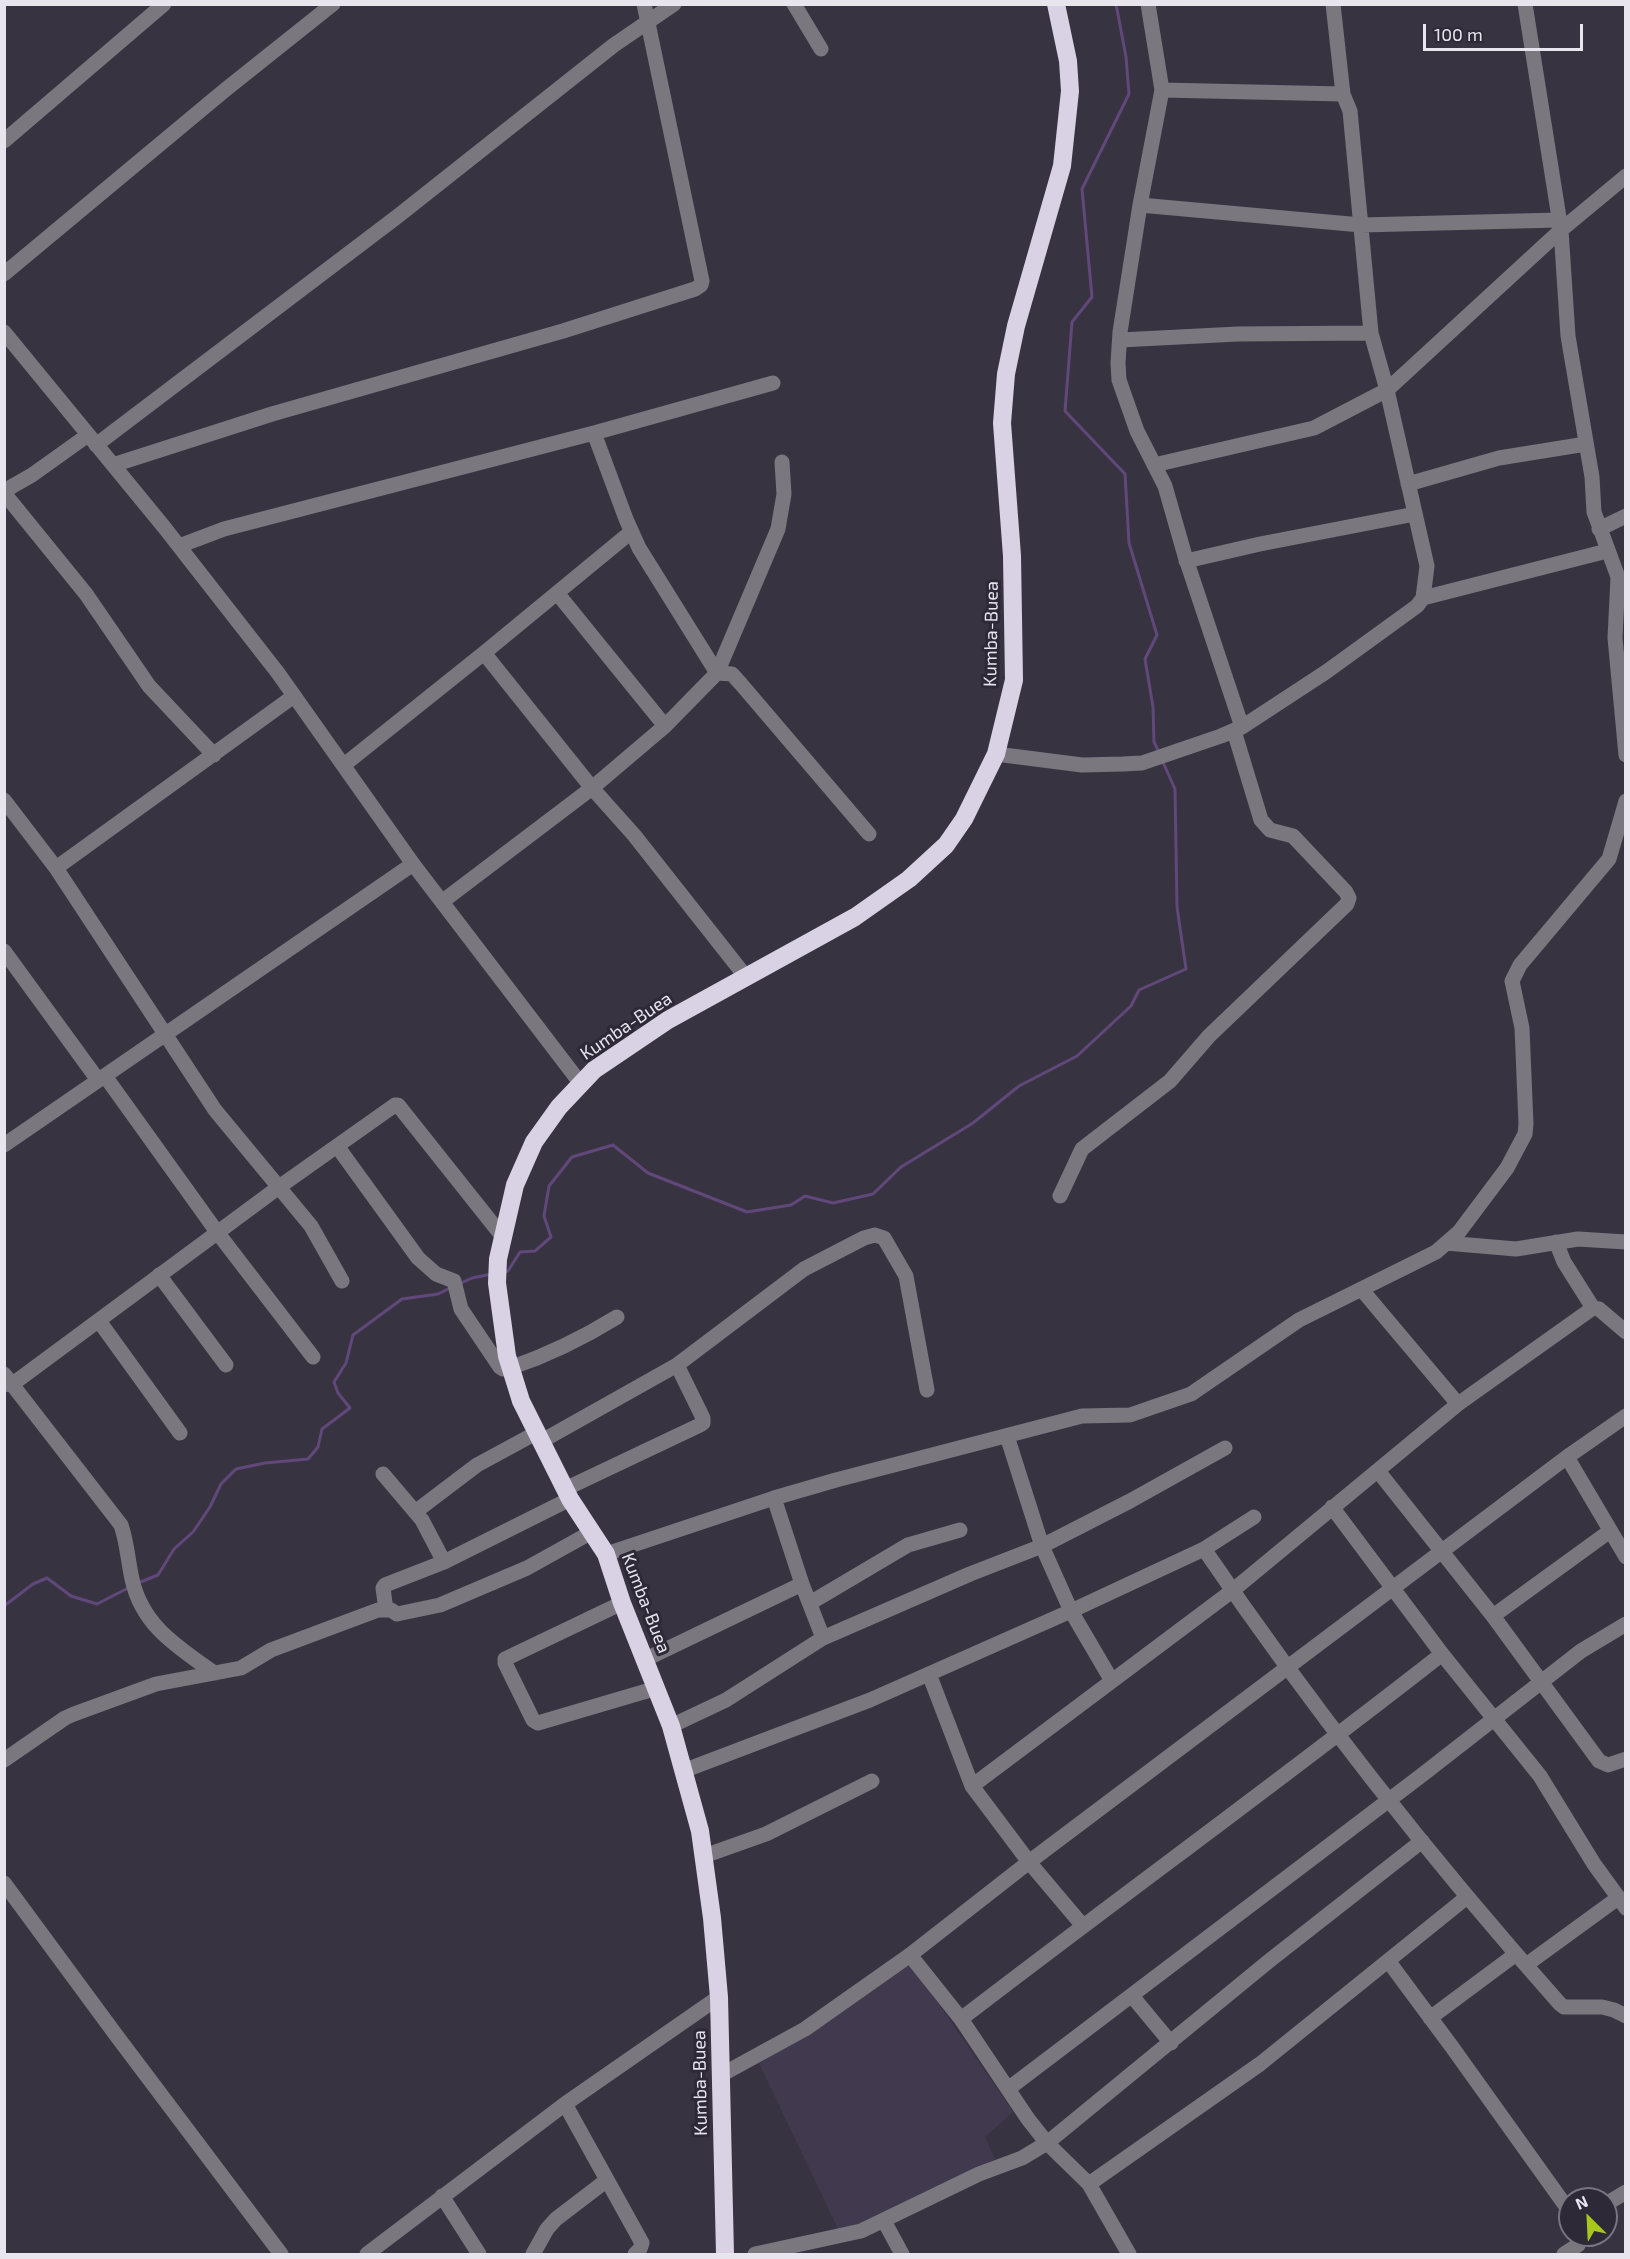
<!DOCTYPE html>
<style>
body{margin:0}
#map{position:relative;width:1630px;height:2259px;overflow:hidden;background:#383341;font-family:"Exo 2",sans-serif}
canvas{display:block}
.frame{position:absolute;inset:0;border:6px solid #e8e5ee;pointer-events:none}
.north{position:absolute;left:1558px;top:2187px;width:60px;height:60px;box-sizing:border-box;background:#2d2937;border:2px solid #787480;border-radius:50%;rotate:336deg;font-size:16px;font-weight:700;line-height:24px;text-align:center;color:#e8e5ee}
.north::after{content:'';display:block;margin:auto;width:21px;height:27px;background:#a8c71c;clip-path:polygon(50% 0,100% 100%,50% 72%,0 100%)}
.scale{position:absolute;left:1423px;top:24px;width:160px;height:27px;box-sizing:border-box;border:3px solid #e8e5ee;border-top:0;padding-left:8px;font-size:18px;line-height:21px;white-space:nowrap;color:#e8e5ee;-webkit-text-stroke:4px #2d2937;paint-order:stroke}
</style>
<div id="map">
<canvas width="1630" height="2259"></canvas>
<div class="frame"></div>
<div class="north">N</div>
<div class="scale">100 m</div>
</div>
<script>
const ctx = document.querySelector('canvas').getContext('2d');
ctx.lineJoin = 'round';
function fill(path, color) {
  ctx.fillStyle = color;
  ctx.fill(path, 'evenodd');
}
function trace(path, color, width, dash) {
  ctx.strokeStyle = color;
  ctx.lineWidth = width;
  ctx.lineCap = dash ? 'butt' : 'round';
  ctx.setLineDash(dash || []);
  ctx.stroke(path);
}
function label(font, color, halo, rows, align = 'center') {
  ctx.font = font + ' "Exo 2",sans-serif';
  ctx.lineWidth = 6;
  ctx.setLineDash([]);
  ctx.textBaseline = 'middle';
  ctx.strokeStyle = halo;
  ctx.fillStyle = color;
  for (const [text, x, y, turn = 0] of rows) {
    ctx.save();
    ctx.translate(x, y);
    ctx.rotate((+turn || 0) * Math.PI / 180);
    ctx.textAlign = isNaN(turn) ? turn : align;
    if (halo) ctx.strokeText(text, 0, 0);
    ctx.fillText(text, 0, 0);
    ctx.restore();
  }
}
fill(new Path2D(`
 M908,1959L1013,2112L985,2137L995,2159L886,2214L839,2231L759,2063Z`), '#413a4e');
trace(new Path2D(`
 M1116,4L1126,57L1129,94L1082,189L1092,297L1072,322L1065,411L1125,474L1129,543L1157,635L1145,659L1153,707L1154,742L1159,752
 M505,1272L508,1271L520,1252L535,1251L551,1237L544,1216L549,1186L572,1157L613,1145L648,1173L747,1212L791,1205L805,1196L833,1203L873,1194L901,1167L973,1123L1019,1086L1077,1056L1131,1006L1139,990L1186,969L1177,907L1175,789L1162,760
 M459,1284L472,1278L492,1274
 M138,1583L158,1575L174,1549L193,1532L210,1507L221,1484L236,1469L265,1463L308,1459L318,1447L322,1429L350,1408L338,1393L334,1382L346,1363L353,1335L402,1299L438,1294L450,1288
 M4,1606L33,1584L47,1578L71,1596L97,1604L130,1587`), '#61487a', 3);
trace(new Path2D(`
 M794,4L821,49
 M1148,4L1162,90L1140,205L1120,332L1118,363L1119,380L1137,431L1165,486L1185,556L1242,727
 M1525,4L1561,230L1568,336L1592,477L1594,512L1618,577L1615,638L1626,755
 M1162,90L1343,94
 M4,141L164,4
 M1140,205L1361,225L1559,220
 M4,274L225,90L333,4
 M4,332L164,527L278,673L413,864L581,1084
 M1120,340L1238,334L1371,333
 M594,433L626,519L639,548L717,673L732,674L741,684L869,834
 M96,445L398,216L614,45L674,4
 M113,465L272,414L563,331L695,289L701,285L702,281L644,4
 M1154,465L1314,428L1387,390L1561,230L1626,176
 M1408,484L1499,458L1586,444
 M4,491L32,475L88,435
 M4,493L86,594L149,686L214,755
 M1599,529L1626,516
 M179,546L224,529L594,433L773,383
 M1186,561L1260,544L1415,514
 M557,593L665,726
 M1423,598L1607,551
 M484,653L592,788L634,835L746,977
 M996,754L1082,765L1123,764L1142,763L1221,736L1242,727L1326,672L1417,606L1423,598L1427,566L1387,390L1371,333L1350,111L1343,94L1333,4
 M344,765L484,653L631,532
 M4,800L56,868L215,1110L311,1226L342,1281
 M56,868L294,696
 M443,901L592,788L665,726L717,673L778,529L784,494L782,462
 M4,951L98,1080
 M105,1076L217,1232L313,1357
 M4,1145L413,864
 M337,1146L418,1258L436,1274L454,1281L461,1309L500,1367L503,1369L510,1368C548,1355 583,1338 617,1317
 M1060,1196L1082,1149L1170,1081L1209,1036L1347,904L1349,898L1346,892L1293,836L1270,830L1261,820L1234,731
 M1556,1242L1564,1262L1593,1308L1599,1309L1626,1332
 M1446,1243L1516,1249L1578,1239L1626,1242
 M159,1275L226,1365
 M1362,1290L1458,1404
 M99,1321L180,1433
 M4,1374L121,1525C127,1542 128,1561 132,1579C142,1626 178,1647 214,1673
 M4,1385L14,1383L279,1187L395,1105H398L503,1237
 M1007,1436L1042,1546L1071,1611L1112,1681
 M540,1442L677,1365
 M1567,1457L1626,1557
 M1378,1471L1493,1616L1599,1761L1608,1765L1626,1759
 M383,1474L422,1520L444,1562
 M565,1489L700,1425L703,1423V1418L677,1365L804,1269L864,1238L875,1235L884,1238L906,1276L927,1390
 M774,1498L802,1584L823,1638
 M1332,1507L1442,1654L1540,1776L1594,1864L1626,1908
 M415,1512L477,1465L536,1433
 M1204,1549C1312,1708 1432,1860 1560,2004L1564,2007H1602L1614,2010L1626,2016
 M606,1554L774,1498L836,1480L1082,1416L1130,1415L1191,1394L1299,1320L1436,1252L1459,1232L1507,1168L1525,1134L1526,1124L1522,1028L1512,981L1520,965L1609,859L1626,801
 M622,1603L505,1659V1663L533,1720L538,1723L657,1688
 M810,1603L908,1545L960,1530
 M386,1610L383,1588L385,1585L444,1562L570,1499
 M1493,1616L1610,1531
 M646,1659L802,1584
 M929,1674L972,1786L1029,1862L1083,1926
 M671,1726L726,1700L823,1638L970,1574L1042,1546L1130,1501L1225,1448
 M4,1760L65,1718L74,1714L156,1684L241,1668L271,1650L378,1610H391L397,1614L440,1605L527,1568L590,1533
 M683,1771L870,1700L1071,1611L1204,1549L1254,1517
 M972,1786L1232,1591L1458,1404L1593,1308
 M704,1856L766,1834L872,1781
 M4,1883L116,2035L281,2254
 M910,1955L961,2019L1028,2119L1047,2143L1089,2184L1129,2254
 M1389,1962L1452,2047L1570,2212
 M1526,1965L1618,1898
 M1132,1996L1171,2043
 M1430,2018L1516,1954
 M961,2019C1121,1896 1284,1778 1442,1654
 M721,2075L805,2029L910,1955L1029,1862L1567,1457L1626,1416
 M1008,2089L1422,1775L1581,1651L1626,1624
 M565,2104L642,2243L640,2249L635,2254
 M1089,2184L1260,2064L1467,1897
 M442,2196L479,2254
 M1606,2204L1626,2192
 M884,2221L902,2254
 M367,2254L565,2104L719,1997
 M533,2254L547,2229L556,2219L607,2180
 M755,2254L861,2231L979,2174L1022,2158L1047,2143L1269,1961L1422,1841
 M1564,2254L1578,2245L1577,2235`), '#7a777f', 15);
trace(new Path2D(`
 M725,2254L719,1997L712,1918L700,1831L671,1726L622,1603L606,1554L570,1499L521,1401L507,1356L497,1283L498,1259L515,1185L534,1142L559,1107L594,1070L668,1020L855,917L909,879L946,845L964,819L996,754L1014,680L1012,556L1002,423L1006,374L1016,326L1062,166L1070,91L1068,61L1056,4`), '#d8d2e4', 18);
label('18px', '#e8e5ee', '#2d2937', [
 ["Kumba-Buea",991,634,-89],
 ["Kumba-Buea",626,1026,-34],
 ["Kumba-Buea",646,1603,69],
 ["Kumba-Buea",700,2083,-91]
]);
</script>
